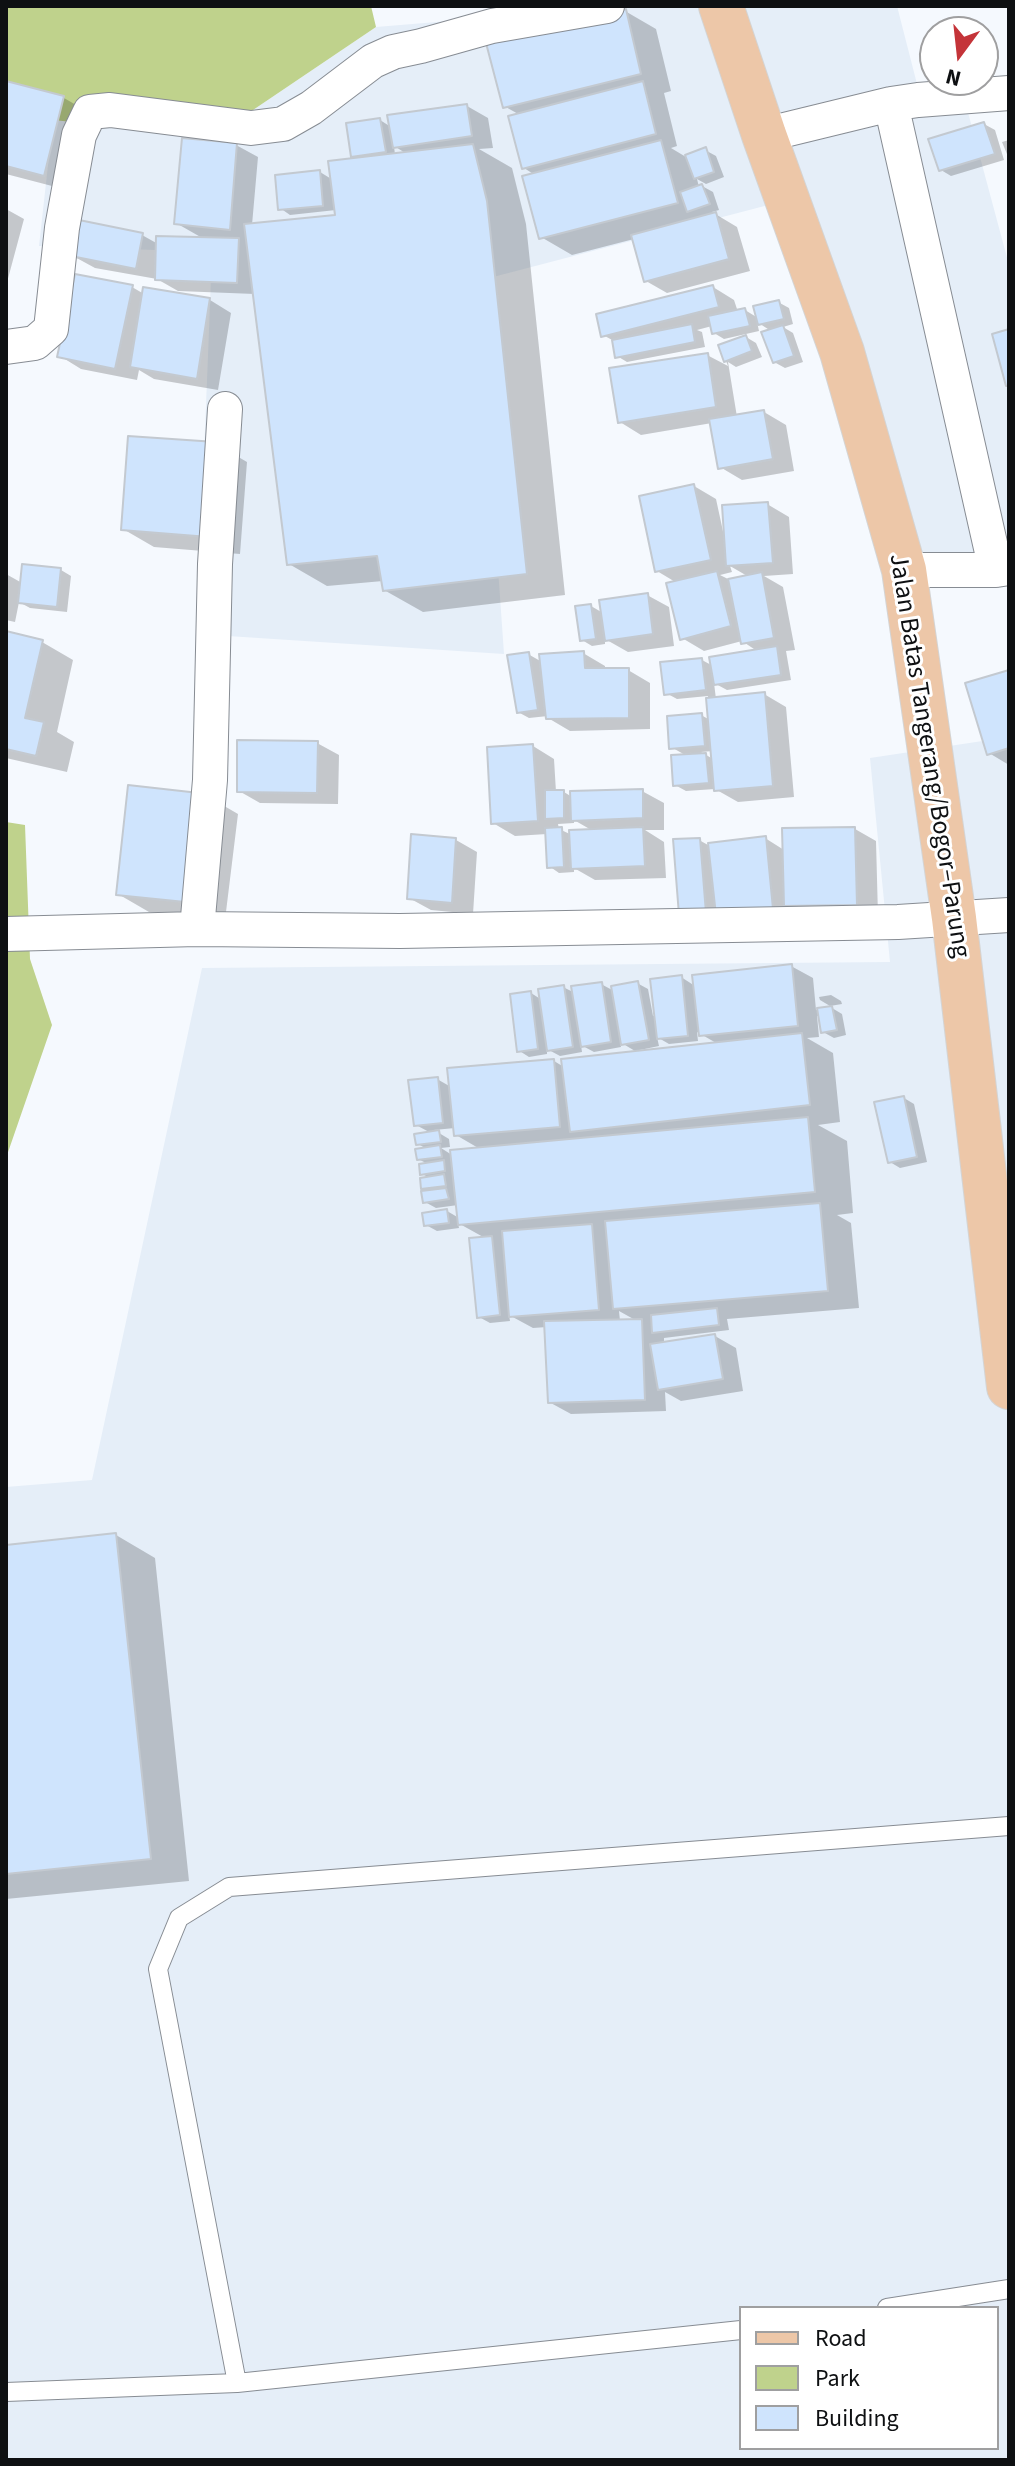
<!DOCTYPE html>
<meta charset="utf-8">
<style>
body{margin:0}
#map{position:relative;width:1015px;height:2466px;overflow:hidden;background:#f5f9fe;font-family:"Source Sans 3",sans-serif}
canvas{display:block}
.frame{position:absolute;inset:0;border:8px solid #0e1012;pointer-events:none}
.legend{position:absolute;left:739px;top:2306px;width:260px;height:144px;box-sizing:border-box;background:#fff;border:2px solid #9f9fa0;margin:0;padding:10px 14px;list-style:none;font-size:24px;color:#0e1012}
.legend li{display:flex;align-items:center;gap:16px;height:40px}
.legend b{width:40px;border:2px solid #9f9fa0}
.north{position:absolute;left:919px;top:16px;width:80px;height:80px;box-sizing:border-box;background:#fff;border:2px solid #9f9fa0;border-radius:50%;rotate:195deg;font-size:22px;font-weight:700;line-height:32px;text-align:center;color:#0e1012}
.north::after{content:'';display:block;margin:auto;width:28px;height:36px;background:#c43439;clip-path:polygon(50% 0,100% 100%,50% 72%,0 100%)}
</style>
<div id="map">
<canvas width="1015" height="2466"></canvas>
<div class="frame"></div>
<ul class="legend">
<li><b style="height:10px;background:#edc7a8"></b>Road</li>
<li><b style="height:22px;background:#bfd28c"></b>Park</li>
<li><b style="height:22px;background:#cfe4fd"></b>Building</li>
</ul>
<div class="north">N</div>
</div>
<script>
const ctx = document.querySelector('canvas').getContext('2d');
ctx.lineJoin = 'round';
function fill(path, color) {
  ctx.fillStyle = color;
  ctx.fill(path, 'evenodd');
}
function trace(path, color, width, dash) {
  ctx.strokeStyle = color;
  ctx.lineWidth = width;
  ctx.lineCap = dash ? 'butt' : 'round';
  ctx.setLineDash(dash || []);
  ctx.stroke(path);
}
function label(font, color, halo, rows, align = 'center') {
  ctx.font = font + ' "Source Sans 3",sans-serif';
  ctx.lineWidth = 6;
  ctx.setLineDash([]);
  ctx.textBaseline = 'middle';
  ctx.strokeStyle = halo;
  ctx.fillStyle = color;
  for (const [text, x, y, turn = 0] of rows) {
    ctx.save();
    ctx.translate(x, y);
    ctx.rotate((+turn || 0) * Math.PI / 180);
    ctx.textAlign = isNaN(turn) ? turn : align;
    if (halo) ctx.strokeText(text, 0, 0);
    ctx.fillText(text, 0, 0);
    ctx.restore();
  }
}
fill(new Path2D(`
 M570,6H897L917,84L966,105L1009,265V574L887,587L776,203L478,281L504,654L197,634L212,252L39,246L53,120L213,137L376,27L546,13Z
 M1009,737V2460H6V1487L92,1480L202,968L890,962L870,758ZM741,2308H997V2448H741Z`), '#e5eef8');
fill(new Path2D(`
 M6,6H371L376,27L213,137L53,120L6,105Z
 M6,822L25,825L30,959L52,1025L6,1158Z`), '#bfd28c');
fill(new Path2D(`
 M625,11L656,29L671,91L664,93L677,146L671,148L686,157L705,150L716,156L724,177L706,184L697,179L699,187L702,186L713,192L719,210L712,212L737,227L750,271L667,293L646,281L634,239L572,255L541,237L535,175L524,168L520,115L504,106Z
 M6,83L64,98L95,116L75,192L6,174Z
 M467,106L488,118L493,148L479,149L512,168L526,224L565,595L423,612L384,590L383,581L327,586L289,564L255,294L178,291L157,279L95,268L73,256L142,235L158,244L204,239L176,223L236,145L258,157L252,225L337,217L336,210L290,215L280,208L320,172L333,180L359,159L353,156L380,120L391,127ZM394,146L407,154L395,155Z
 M984,124L995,130L1004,160L951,176L941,170Z
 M1009,140V159L1002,142Z
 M6,209L24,219L6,286Z
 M132,287L144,294V289L210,300L231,313L218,390L154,379L139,370L137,380L81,369L60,356Z
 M713,287L734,300L738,312L745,310L758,318L778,302L789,308L793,324L783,327L793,333L803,362L785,368L774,362L771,331L757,322L759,331L724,339L714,333L712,326L697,330L702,332L705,347L627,362L617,356L614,341L603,335Z
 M746,337L756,343L762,357L736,367L728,362L737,417L764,412L786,425L794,471L742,480L720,467L712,423L641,435L620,422L707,355L728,366L720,346Z
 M216,444L247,462L240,554L154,547L123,529Z
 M694,486L716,499L724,536L767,504L789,517L793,574L764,576L783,587L795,650L786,651L791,680L727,690L714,683L716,699L764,694L786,707L794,797L738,802L715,789L686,791L675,785L687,756L671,747L701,715L710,720L708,696L677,699L666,693L702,660L713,666L757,651L742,641L704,651L682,638L677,583L657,571ZM730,566L749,577L730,580L720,575L732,572ZM713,751V759L701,752Z
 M61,570L71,576L67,612L30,608L19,602L15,622L6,620V574L22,583Z
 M647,595L669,607L674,646L628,652L605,639V644L592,646L582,640L591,606L603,613Z
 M6,633L42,642L73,660L57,732L74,742L67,772L6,758Z
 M583,653L605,666V670H628L650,683V729L570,731L548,718V716L529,718L518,712L528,654L542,662Z
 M1009,672V765L989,753Z
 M317,743L339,755L338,804L260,803L239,791Z
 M533,746L554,759L556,792H564L572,797L642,791L664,803V830H645L664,842L666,878L595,880L574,868V872L559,873L549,866L547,834L515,836L493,823ZM574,820L593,831L572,835L559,829L558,824L574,823Z
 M207,796L238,814L225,920L149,912L118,894Z
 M855,829L876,841L878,916L681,914L699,840L708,845L765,838L784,850Z
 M456,840L477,852L473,914L431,910L409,898Z
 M791,966L813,978L816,1010L832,1008L842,1014L846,1035L834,1038L823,1032L820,1016H817L819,1037L807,1038L833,1053L840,1122L818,1125L847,1141L853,1213L837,1215L851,1223L859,1308L727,1319L729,1330L664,1338V1344L715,1336L736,1348L743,1391L681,1401L665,1392L666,1411L571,1414L549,1402L547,1327L533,1328L509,1315L510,1321L490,1323L479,1317L485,1238L458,1223L459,1228L437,1231L426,1225L447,1211L459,1218L458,1205L436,1208L425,1202L430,1192L423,1188L430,1178L422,1174L428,1164L418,1159L427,1149L418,1144L431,1133L416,1125L437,1079L451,1087L554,1061L564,1067L718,1044L697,1032L698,1041L669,1044L657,1037L659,1046L635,1051L620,1042L621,1047L594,1052L581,1045L582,1052L560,1056L547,1049V1054L529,1057L518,1050L531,993L542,1000L563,987L575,993L601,984L614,991L637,983L648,989L653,1016L656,1015L681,977L695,986ZM455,1128L456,1135L480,1149L452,1155L441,1148L450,1147L449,1139L434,1130ZM619,1311L637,1321H620Z
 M831,995L841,1001L842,1004L830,1006L820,1000L819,997Z
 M904,1098L914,1104L927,1162L900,1168L890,1162Z
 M116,1535L155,1558L189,1881L6,1899V1547Z`), '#0003');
const building = new Path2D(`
 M626,9L641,74L503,108L486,43Z
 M6,81L64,96L44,176L6,166Z
 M643,81L656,134L522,169L508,116Z
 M467,104L472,136L393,148L387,115Z
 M380,118L386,152L351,157L346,123Z
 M984,122L995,154L939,171L928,139Z
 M182,138L237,143L230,230L174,224Z
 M661,140L678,203L539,239L522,176Z
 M473,144L487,201L527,574L383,591L377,556L287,565L244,224L335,215L328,161Z
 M706,147L714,172L694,179L685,155Z
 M320,170L323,206L278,210L275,175Z
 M702,184L710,204L687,212L680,192Z
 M716,212L729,259L644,282L631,235Z
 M79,220L143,233L136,269L71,256Z
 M156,236L239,238L237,283L155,280Z
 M75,274L133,285L115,369L57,357Z
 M713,285L719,307L601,337L596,314Z
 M143,287L210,298L197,379L130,367Z
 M779,300L784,319L758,325L753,306Z
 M745,308L750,326L712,334L708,316Z
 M692,324L695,342L615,358L612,340Z
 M783,325L794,356L773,363L761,332Z
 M1009,329V386H1006L992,334Z
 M746,335L752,351L724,362L718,345Z
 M708,353L716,407L618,423L609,368Z
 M764,410L773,459L718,469L709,419Z
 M128,436L216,442L209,537L121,530Z
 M694,484L711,560L655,572L639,496Z
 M768,502L773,563L726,566L722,505Z
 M22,564L61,568L57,607L18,603Z
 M717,571L731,626L680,640L666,583Z
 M762,572L774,638L741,644L728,579Z
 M648,593L653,634L605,641L599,600Z
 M591,604L596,639L580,641L575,606Z
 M6,631L43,640L25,718L44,722L36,756L6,749Z
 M777,646L781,675L714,685L709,657Z
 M584,651L585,668H629V718L546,719L539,654Z
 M529,652L538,710L517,713L507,655Z
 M702,658L706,690L664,695L660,662Z
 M1009,670V748L987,755L965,683Z
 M765,692L773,786L714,791L706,698Z
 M702,713L705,746L669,749L667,716Z
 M237,740L318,741L317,793L237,792Z
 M533,744L538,821L491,824L487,747Z
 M706,753L709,783L673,786L671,755Z
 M128,785L208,794L195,903L116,895Z
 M643,789V818L571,821L570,791Z
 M545,790H564V818L545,819Z
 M562,827L564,867L547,868L545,828Z
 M643,827L645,866L571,869L569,830Z
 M855,827L857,905L784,906L782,828Z
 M411,834L456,838L452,903L407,899Z
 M766,836L773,909L716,915L708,843Z
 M700,838L706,913L679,915L673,839Z
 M792,964L798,1026L699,1036L692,975Z
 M682,975L688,1036L657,1039L650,979Z
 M638,981L649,1040L621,1045L611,986Z
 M602,982L611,1042L581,1047L571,986Z
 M564,985L573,1047L547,1051L538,989Z
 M531,991L538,1049L517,1052L510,994Z
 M832,1006L837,1030L821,1033L817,1008Z
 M802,1033L810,1105L570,1132L561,1059Z
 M554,1059L560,1127L454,1136L447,1068Z
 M438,1077L443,1123L414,1126L408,1080Z
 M904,1096L917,1157L888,1163L874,1102Z
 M808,1117L815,1192L458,1225L450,1150Z
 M439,1130L441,1142L416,1145L414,1134Z
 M440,1145L442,1157L417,1160L415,1149Z
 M444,1160L445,1171L420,1175L419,1164Z
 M444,1174L446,1186L421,1189L420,1178Z
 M446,1188L449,1199L423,1203L421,1191Z
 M820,1203L828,1291L613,1309L605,1221Z
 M447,1209L449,1223L424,1226L422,1213Z
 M592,1224L599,1310L509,1317L502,1231Z
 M492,1236L500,1315L477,1318L469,1238Z
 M717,1308L719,1325L652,1333L651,1315Z
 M642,1319L645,1400L548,1403L544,1321Z
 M715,1334L723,1379L658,1390L650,1344Z
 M116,1533L151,1859L6,1874V1545Z`);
fill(building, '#cfe4fd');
trace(building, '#c3c9d0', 2);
const service = new Path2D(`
 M887,2308L1009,2289
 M237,2383L158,1969L179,1918L229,1887L1009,1826
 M6,2392L237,2383L741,2330`);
const minor = new Path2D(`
 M891,104L996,570L1009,568
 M764,135L891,104L918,100L1009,93
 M6,347L35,343L51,329L62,228L79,135L90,112L110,110L251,128L283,124L311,108L373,61L393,52L421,46L492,26L607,6
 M904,570H996
 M197,929L210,780L215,564L225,409
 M6,934L197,929L400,931L898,922L1009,915`);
const primary = new Path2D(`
 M721,6L764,135L842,352L904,570L954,918L1009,1387`);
trace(service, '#878c93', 20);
trace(minor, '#878c93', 36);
trace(primary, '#d4d4d4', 46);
trace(service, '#fff', 18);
trace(minor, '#fff', 34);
trace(primary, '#edc7a8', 44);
label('26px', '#0e1012', '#fff', [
 ["Jalan Batas Tangerang/Bogor–Parung",928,756,81]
]);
</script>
